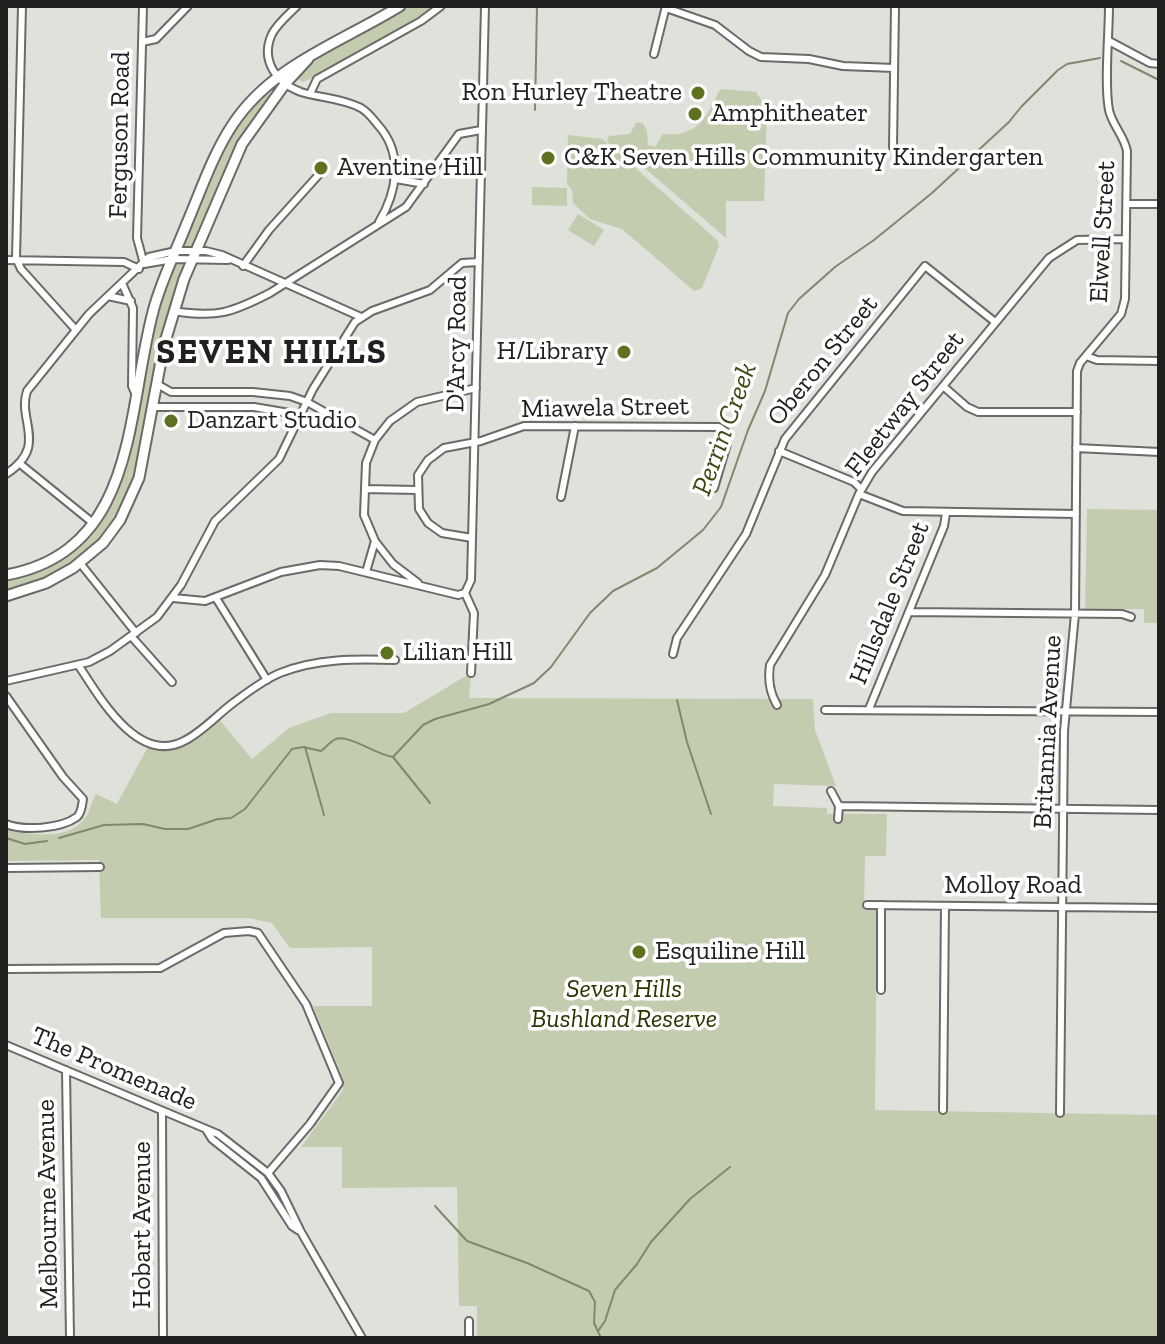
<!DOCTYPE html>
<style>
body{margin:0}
#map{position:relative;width:1165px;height:1344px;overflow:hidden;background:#dfe1db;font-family:"Zilla Slab",serif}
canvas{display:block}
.frame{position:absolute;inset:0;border:8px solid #20201e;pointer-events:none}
</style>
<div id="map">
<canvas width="1165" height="1344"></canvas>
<div class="frame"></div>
</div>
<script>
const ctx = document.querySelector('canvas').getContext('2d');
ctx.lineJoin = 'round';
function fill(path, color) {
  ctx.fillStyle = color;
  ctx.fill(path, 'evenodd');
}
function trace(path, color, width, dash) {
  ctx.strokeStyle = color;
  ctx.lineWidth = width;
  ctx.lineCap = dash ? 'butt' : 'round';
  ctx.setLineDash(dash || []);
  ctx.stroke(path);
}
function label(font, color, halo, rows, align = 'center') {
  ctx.font = font + ' "Zilla Slab",serif';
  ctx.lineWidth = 7;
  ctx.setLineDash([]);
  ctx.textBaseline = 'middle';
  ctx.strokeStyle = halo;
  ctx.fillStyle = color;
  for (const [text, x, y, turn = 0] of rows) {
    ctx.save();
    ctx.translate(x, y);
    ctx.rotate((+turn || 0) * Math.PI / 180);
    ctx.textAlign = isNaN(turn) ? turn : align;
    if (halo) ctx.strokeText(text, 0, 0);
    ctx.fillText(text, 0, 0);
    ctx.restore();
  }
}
fill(new Path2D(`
 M408,6H437L317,76L303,82L298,79V76L320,56Z
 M273,86L195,248H184L183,241L213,165L245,110Z
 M720,89L756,92L767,109L764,201H726V238L627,153L614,149L717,240L719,246L702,288L694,291L622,229L590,219L573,203L572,190L567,184L568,135L602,139L611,147L607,141L609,136L630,134L636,123H643L647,131L648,145L655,147L663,134C698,138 707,116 720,89Z
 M532,187L567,188V206L532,205Z
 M578,214L604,230L594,246L568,230Z
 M175,262H186V268L137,478L122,514L96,547L62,572L6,594V578L30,572L49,563L107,508L152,323Z
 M1087,509L1159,510V623H1144V609H1085Z
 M471,673L469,698L813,699L815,730L836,786L774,784L773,806L827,808V814H887L886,856H865L864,910H877L875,1110L1159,1115V1338H477V1306H459L457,1187L342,1188V1147H301L343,1090V1078L313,1006H372V947L290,948L272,923L249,918H101L99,860L6,861V829C28,835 70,841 85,818C90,811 91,802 96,794L117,804L149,745L183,746L218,718L252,759L289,728L331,713H404Z`), '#c4ccaf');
trace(new Path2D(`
 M1121,61L1159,80
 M535,110L537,6
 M677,700L687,742L711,814
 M305,747L324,815
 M393,757L430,803
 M6,838L25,844L47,841
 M59,838L104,825L143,824L165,829H188L218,819L231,818L245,809L292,749L303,747L321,751C326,748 330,741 336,739C348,734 377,755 393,757L423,725L435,719L489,704L534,683L551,667L590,613L613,591L657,568L703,530L721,507L748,430L765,391L788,313L799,299L835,267L874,240L932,193L1009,122L1021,107L1058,70L1067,64L1100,58
 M435,1206L467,1241L527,1263L589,1291L595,1302L594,1323L601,1338
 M598,1331L605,1321L615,1290L637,1264L651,1242L690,1199L730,1167`), '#80896b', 2);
const minor = new Path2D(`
 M22,6L16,258L21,269L76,330
 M143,6L137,238L144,264
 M297,6C289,14 277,24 272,34C260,60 276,83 301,92C320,98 342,98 361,108C368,112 373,119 378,125C404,154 397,192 379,222
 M666,8L715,25L749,51L761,57L809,59L843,66L894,68
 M1109,41L1150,63L1159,64
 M142,42L156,39L188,6
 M654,54L666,6
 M310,94L317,79L421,21L441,6
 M893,147L895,6
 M396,179L424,184
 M1127,204H1159
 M6,260L124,262L139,269
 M144,264L173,259L228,260
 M243,266L269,230L323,170
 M122,283L133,308L132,386L135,393
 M108,296L131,301
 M173,311C217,318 231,313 270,293L406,207L459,134L481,130
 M1086,356L1097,360L1159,361
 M157,384L171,392H253L290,396L307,402L375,440
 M943,386L967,407L978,412H1077
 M152,407H254L301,415
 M1076,448L1159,452
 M779,451L854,482L861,489
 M19,463L93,523
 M6,474C49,446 17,421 27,391L89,314L149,257L176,251H206L222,255L361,317
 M365,489L417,490
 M859,494L903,511L1076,514
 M561,497L575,426
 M472,538L442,533L428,523L419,509L418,475L428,460L444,448L481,441L524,426L719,427L726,432L727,444L714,488
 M375,541L393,564L418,583
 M80,563L136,633
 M366,572L375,541L364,515L366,463L375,440L390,421L417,402L476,388
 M465,593L471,580L485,6
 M465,593L474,613L471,673
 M173,598L205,601L281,572L320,565L339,566L458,595L465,593
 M216,598L267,680
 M909,612L1122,614L1131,617
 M131,636L172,682
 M673,654L677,638L746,534L785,439L925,266L995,322
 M79,666C100,698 138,765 184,741C202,732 217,715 233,703C248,692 263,680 280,673C318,658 356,659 395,660
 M6,681L89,662L110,651L157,617L181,585L215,521L279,459L313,389L355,322L372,311L430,290L462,263L479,262
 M6,696L63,777L83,799C82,805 82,812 77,817C60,829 24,831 6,824
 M777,705C770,693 768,678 770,665L825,575L859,494L872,472L1049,258L1077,240L1126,239
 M869,709L944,526L946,513
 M825,710L1159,712
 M831,791L839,806L838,819
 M839,806L1159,810
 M6,868L100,867
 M867,905L1159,908
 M6,969L160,968L224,933L249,931L258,933L306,1004L339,1083L310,1124L268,1173
 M881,990V905
 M6,1045L218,1134L268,1173L281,1191L301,1232L362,1338
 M66,1070L70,1338
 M943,1110L945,906
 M162,1111L163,1338
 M1060,1113L1064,731L1075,614L1077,371L1080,363L1121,314L1125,299L1127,151C1124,135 1112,125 1109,110C1104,84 1109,35 1109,6
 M207,1131L212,1139L261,1178L292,1226L298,1230
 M469,1338V1321`);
const secondary = new Path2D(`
 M6,575C139,551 126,409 154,308C162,279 176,251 187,223C201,190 213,154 233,124C273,64 342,42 400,6
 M6,596L46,583L73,568L103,543L120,520L139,478L164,345L184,279L242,144L285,84L308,59`);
trace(minor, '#6a6b66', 10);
trace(secondary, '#6a6b66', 13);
trace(minor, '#fff', 6);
trace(secondary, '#fff', 9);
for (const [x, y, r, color] of [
 [698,93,8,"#5f711e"],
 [695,114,8,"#5f711e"],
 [548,158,8,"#5f711e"],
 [321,168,8,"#5f711e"],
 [624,352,8,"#5f711e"],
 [171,421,8,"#5f711e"],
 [387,653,8,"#5f711e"],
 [639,952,8,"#5f711e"]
]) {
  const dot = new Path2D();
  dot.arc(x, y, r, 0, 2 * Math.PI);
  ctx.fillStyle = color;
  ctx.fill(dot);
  trace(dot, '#fff', 3);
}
label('26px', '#20201e', '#fff', [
 ["Ron Hurley Theatre",682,93,"right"],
 ["Amphitheater",711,114],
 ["C&K Seven Hills Community Kindergarten",564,158],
 ["Aventine Hill",337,168],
 ["H/Library",608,352,"right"],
 ["Danzart Studio",187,421],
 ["Lilian Hill",403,653],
 ["Esquiline Hill",655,952]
], 'left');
label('26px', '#20201e', '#fff', [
 ["Ferguson Road",120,135,-89],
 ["Elwell Street",1103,232,-87],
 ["D'Arcy Road",457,344,-89],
 ["Oberon Street",823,361,-51],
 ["Fleetway Street",905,404,-52],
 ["Miawela Street",605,408,-1],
 ["Hillsdale Street",890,603,-68],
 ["Britannia Avenue",1048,732,-87],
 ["Molloy Road",1013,886],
 ["The Promenade",114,1069,23],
 ["Melbourne Avenue",48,1204,-91],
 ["Hobart Avenue",143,1225,-90]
]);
label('italic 26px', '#2b3500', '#fff', [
 ["Seven Hills",624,990],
 ["Bushland Reserve",624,1020]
]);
label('italic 28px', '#3d4815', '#fff', [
 ["Perrin Creek",725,429,-70]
]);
ctx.letterSpacing = '2px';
label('bold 34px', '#20201e', '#fff', [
 ["SEVEN HILLS",272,353]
]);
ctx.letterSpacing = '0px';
</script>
